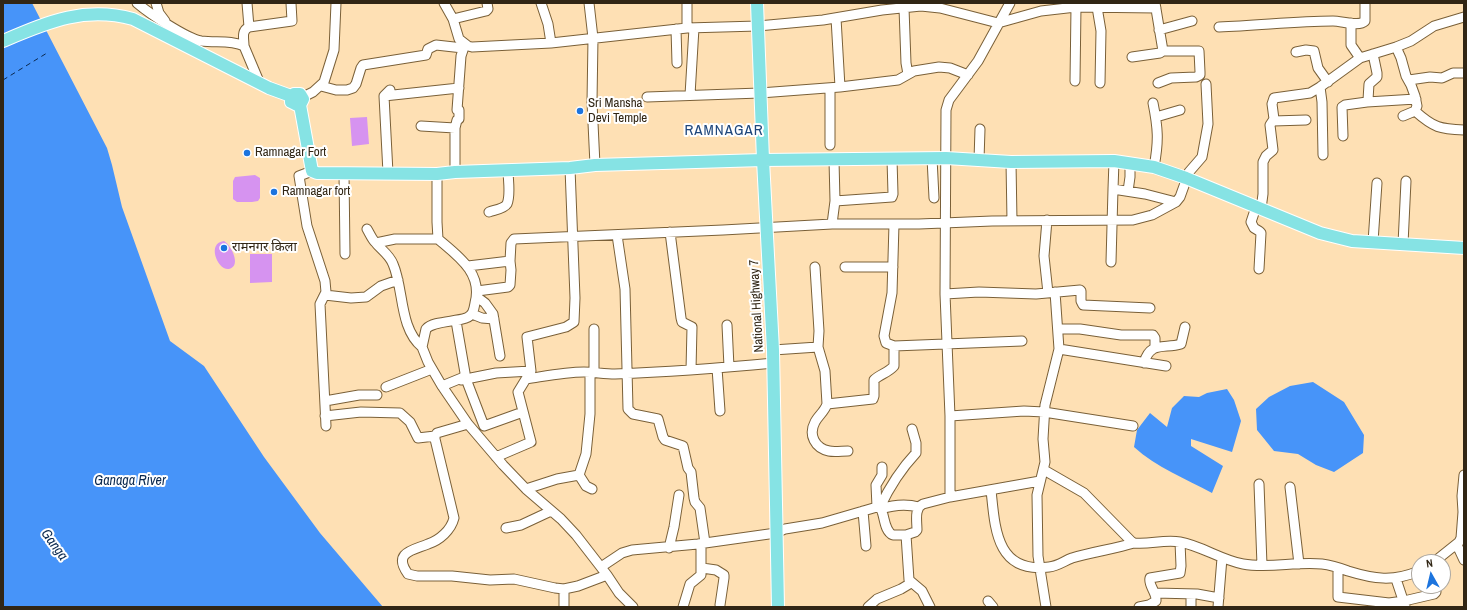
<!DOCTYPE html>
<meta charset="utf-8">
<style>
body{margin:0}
#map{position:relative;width:1467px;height:610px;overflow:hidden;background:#fee0b4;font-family:"Archivo Narrow",sans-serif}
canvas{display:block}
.frame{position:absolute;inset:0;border:4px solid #312615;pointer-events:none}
.north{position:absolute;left:1411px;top:554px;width:40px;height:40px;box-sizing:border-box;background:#fff;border:1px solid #ada8a1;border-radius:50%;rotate:352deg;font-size:11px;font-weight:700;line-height:16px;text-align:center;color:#312615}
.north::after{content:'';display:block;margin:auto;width:14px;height:18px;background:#1c74de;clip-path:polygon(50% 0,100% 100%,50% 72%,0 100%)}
</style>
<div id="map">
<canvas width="1467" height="610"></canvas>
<div class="frame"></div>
<div class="north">N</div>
</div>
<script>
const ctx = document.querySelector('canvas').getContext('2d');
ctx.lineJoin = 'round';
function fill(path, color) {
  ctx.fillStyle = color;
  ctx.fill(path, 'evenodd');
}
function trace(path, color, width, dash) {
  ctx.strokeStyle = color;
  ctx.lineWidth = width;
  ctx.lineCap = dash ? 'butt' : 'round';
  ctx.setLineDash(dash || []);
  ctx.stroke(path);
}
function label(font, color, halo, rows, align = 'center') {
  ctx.font = font + ' "Archivo Narrow","Noto Sans Devanagari",sans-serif';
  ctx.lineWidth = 4;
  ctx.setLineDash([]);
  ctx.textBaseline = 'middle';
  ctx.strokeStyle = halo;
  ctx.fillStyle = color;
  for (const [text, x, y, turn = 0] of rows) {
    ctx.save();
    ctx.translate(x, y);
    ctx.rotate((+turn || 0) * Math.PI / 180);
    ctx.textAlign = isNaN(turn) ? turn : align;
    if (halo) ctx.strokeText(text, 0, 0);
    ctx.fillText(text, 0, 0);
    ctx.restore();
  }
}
fill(new Path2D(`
 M367,117L369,144L352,146L350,118Z
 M255,175L260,178V198L258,201L252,202H237L233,199V181L235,177Z
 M224,241C231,245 242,266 229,269C218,271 206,243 224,241Z
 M250,254H272V282L250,283Z`), '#d693f0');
fill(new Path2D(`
 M3,3H32L107,148L112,165L122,207L170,341L204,366L264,457L320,533L383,607H3Z
 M1313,382L1344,402L1364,435L1363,453L1334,472L1316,465L1298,454L1274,451L1257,430L1256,409L1269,397L1290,386Z
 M1227,389L1234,400L1241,421L1232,452L1191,439V446L1223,466L1212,493C1186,479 1156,467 1134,447L1137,430L1150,413L1167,427L1172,408L1184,396L1199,397L1207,393Z`), '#4794f9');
trace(new Path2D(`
 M3,80L47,53`), '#0b294f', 1, [5, 4]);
const minor = new Path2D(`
 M137,3C150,14 186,38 201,41C216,43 231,40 244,46L260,84
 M156,3L159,13L165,21
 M247,3L249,27
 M444,3L453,19L459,39L468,46L472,47L551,43L687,28L758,26L823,20L882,10L921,6L940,8L998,23L1041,11L1076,7L1156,8
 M541,3L548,24L551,43
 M589,3L593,38L592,102L595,165
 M687,3V28
 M1097,7L1101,31L1100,83
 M904,8L906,63L908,74
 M836,18L840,87
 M453,19L486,11L488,9L487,3
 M1351,23V45L1360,58
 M1219,27C1257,26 1295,21 1333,21C1342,21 1359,27 1365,21V3
 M676,29L677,63
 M1159,30L1192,21
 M244,46C244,38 241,31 249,27L292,21L291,3
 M1396,47L1401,58L1406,76L1411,85L1415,96L1417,106L1415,111L1403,116
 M1296,52L1306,50L1314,51L1318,68L1328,82
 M1132,57L1160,53L1163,51L1155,3
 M1409,80L1430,77L1442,78L1453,73H1464
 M1075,81L1076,7
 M1158,83L1171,78L1196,77L1200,75V72L1199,51H1163
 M321,86L336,90H347L353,88L356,84L361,68L363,65L426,55L428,49L436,45L463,48
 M1320,87L1322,102L1323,155
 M830,88V145
 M690,95L694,28
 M384,96L459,88
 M303,97L313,92L324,82L334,50L336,3
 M647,97L760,93L840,87L898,80L914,71L939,67L950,68L968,75
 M1367,102L1416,99
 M1153,103C1158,128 1159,141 1154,167
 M1415,111C1434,128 1440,129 1464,130
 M1156,117L1180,110
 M1273,121L1306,120
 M421,126L455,128
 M1343,136L1342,107L1345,105L1367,102L1368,100L1369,84L1377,77V73L1373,54
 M932,158L934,198
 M979,160L980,129
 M1114,161L1113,189L1145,194L1176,202
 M1011,162L1012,221
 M312,171L299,176L307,226L325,281L326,292L320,304L326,426
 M455,172V128L457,120L459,119V110H457L461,56L465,44
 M344,173L345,254
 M388,173L384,96L390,90
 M437,174V222L438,239C458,256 483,273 475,303C474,309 473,316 466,318C455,322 433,321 426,329L422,347L428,362L442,386L468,424L503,465L526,489L561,519L576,535L607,575L619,593L633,607
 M1128,191L1130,177V163
 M835,201L892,197L893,194L892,159
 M1256,207L1251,222L1254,228L1259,231L1261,233L1259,269
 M1261,209L1263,194V162L1266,156L1273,150L1270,125L1274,119L1272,104L1274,98L1310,93L1320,87L1360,58L1396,47L1411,41L1434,26L1464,17
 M489,212C494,210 504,209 507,204C511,195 508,180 508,170
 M1047,220L1044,256L1048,293
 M832,224L835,201L834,160
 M894,224L892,293L884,336L886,343L894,346L1022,341
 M367,229C370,234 372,239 375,242C381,250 389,254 393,264C404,289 399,328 422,347
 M670,232L681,318L682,322L692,327L691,370
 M617,235L625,289L628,409L633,414L658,419L663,437L665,440L683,446L688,468L691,472L694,498L695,502L700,508L705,543
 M1373,242L1377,183
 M376,243L395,239H438
 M1403,244L1406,181
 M1111,262L1113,189
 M468,266L510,261L511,243L514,239L723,230L832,224H919L992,221L1133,220L1152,215L1176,202L1180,197L1189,172L1202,157L1208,124L1206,84
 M815,267L819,331L818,347L825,371L827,404C825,411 818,416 815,422C808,435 815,448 829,451C834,452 842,451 848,451
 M845,267H893
 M477,291L508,287L510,285L511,270L510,261
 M945,294L979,292L1036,294L1080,290L1081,291V301L1083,305L1150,308
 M325,295L351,298L366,297L381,286L398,280
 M477,297L485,303L493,314L500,356
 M472,314L482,318L494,319
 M727,325L729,367
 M1058,329H1080L1121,335H1153L1155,338V348
 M1059,349L1166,366
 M773,350L818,347
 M1144,363C1150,341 1164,349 1181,344L1185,327
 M717,368L720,411
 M594,373V329
 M466,379L484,426L523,412
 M526,379C546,376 565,372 584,372C594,372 604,374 615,374C668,372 721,368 774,363
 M461,380L496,373L531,371L527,337L566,327L574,322L575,298L570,168
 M442,386L464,377L465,373L456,321
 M386,387L432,369
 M325,401L359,395H377
 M827,404L873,399L874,396V380C880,374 888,373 894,366V346
 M325,416L361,412L400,413L410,422L418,438L435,436
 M950,416L1024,411L1044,412L1133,426
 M468,424L437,433L435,436V439L454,518C451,530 440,540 428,544C414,550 392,552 408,574L417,576H452L490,580L514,579L555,588L564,589L578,586L607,575
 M496,457L531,442L518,392L529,374
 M1044,470L1084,493L1131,541L1134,543C1149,545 1164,539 1180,542C1202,546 1221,560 1243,564C1269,569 1296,561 1322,564C1331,565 1340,568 1348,571C1374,579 1393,582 1419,571
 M579,475L586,454L590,414V372
 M1259,484L1262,565
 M1290,487L1299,564
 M526,489L557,479L579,475L586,486L592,489
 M991,490C995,528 996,574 1049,567C1058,566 1064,561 1072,558C1092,552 1114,549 1134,543
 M950,497V416L945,294L946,110L949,100L978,61L1010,3
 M877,507L876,485L882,475V467
 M880,507C889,488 901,469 916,453V443L912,429
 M881,509C893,505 907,504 919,507
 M863,511L866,546
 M1463,512L1462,496L1464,475
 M506,528L521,525L551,511
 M906,535L909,580L922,591L930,607
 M1457,545L1464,560
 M669,548L674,527L679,495
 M1434,562L1459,542L1461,538L1463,512L1464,511
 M601,567L622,553L632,550L698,544L776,533L785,529L822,523L877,507L881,509C885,517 884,531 893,535H906L915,532L917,530C917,521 914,508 923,504L950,497L1040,481
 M702,568L716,570L724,575V578L720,605
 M1338,568V597L1389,603L1404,601L1434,594L1436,592L1435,586
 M1396,579L1405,606
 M564,589V607
 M1155,593L1197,594L1219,598
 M988,601L993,607
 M683,607L690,584L701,575V544
 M868,607L877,599L901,589L911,583
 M1046,607L1038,556L1037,495L1045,462L1043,439L1045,405L1059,349L1055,292
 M1139,607L1149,605L1156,601C1157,592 1148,586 1150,578L1180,573L1181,566L1180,542
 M1191,607V594
 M1218,607L1222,558`);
const major = new Path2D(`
 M757,3L763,160L773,350L778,607
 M3,41C48,22 84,6 133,19L269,88L291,96
 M300,105H297L291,102V96L294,94H300L303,99L300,105L312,171L317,173L437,174L455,172L570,168L595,165L763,160L946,158L1011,162L1114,161L1154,167L1186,178L1320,233L1352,241L1464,248`);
trace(minor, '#7a6038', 11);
trace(major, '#fff', 14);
trace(minor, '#fff', 9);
trace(major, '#86e3e4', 12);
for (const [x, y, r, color] of [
 [580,111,4,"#1c74de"],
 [247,153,4,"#1c74de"],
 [274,192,4,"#1c74de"],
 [224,248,4,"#1c74de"]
]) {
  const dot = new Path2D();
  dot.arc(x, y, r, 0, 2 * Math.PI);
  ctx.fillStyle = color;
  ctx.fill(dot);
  trace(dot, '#fff', 1.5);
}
label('13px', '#312615', '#fff', [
 ["Sri Mansha",588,104],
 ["Devi Temple",588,119],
 ["Ramnagar Fort",255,153],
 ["Ramnagar fort",282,192],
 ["रामनगर किला",232,248]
], 'left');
label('13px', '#312615', '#fff', [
 ["National Highway 7",757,306,-93]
]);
label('italic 14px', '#0b294f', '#fff', [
 ["Ganaga River",130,481],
 ["Ganga",54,545,54]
]);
ctx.letterSpacing = '1px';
label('15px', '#1f477b', '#fff', [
 ["RAMNAGAR",724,131]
]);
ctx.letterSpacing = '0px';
</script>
